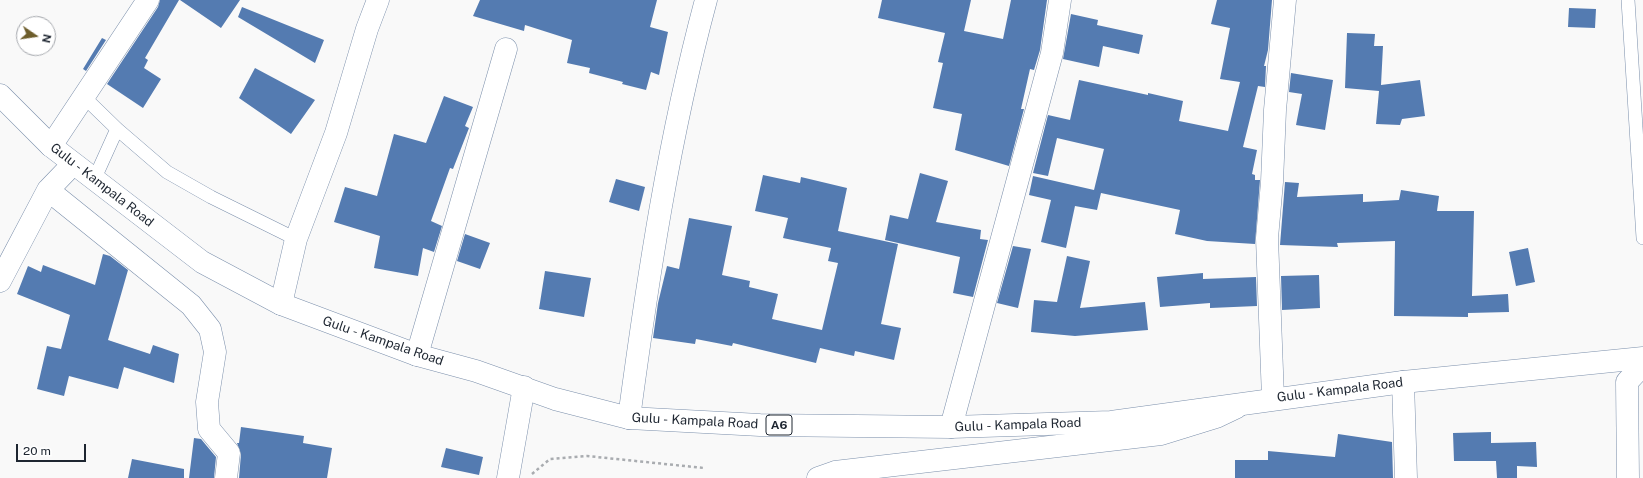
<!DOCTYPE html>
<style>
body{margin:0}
#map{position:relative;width:1643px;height:478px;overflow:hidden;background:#f9f9f9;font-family:"Public Sans",sans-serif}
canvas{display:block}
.north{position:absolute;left:16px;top:16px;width:40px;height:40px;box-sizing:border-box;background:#fff;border:1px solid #a5a8ad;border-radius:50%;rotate:103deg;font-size:11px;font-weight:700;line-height:16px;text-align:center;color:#1e2631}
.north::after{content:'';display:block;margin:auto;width:14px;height:18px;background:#6d5d2b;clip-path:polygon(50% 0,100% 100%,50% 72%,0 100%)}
.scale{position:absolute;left:16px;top:444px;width:70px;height:18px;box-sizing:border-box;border:2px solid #1e2631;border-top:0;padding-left:5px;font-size:12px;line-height:14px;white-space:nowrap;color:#1e2631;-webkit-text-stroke:3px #fff;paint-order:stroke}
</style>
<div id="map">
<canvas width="1643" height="478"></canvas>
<div class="north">N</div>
<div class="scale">20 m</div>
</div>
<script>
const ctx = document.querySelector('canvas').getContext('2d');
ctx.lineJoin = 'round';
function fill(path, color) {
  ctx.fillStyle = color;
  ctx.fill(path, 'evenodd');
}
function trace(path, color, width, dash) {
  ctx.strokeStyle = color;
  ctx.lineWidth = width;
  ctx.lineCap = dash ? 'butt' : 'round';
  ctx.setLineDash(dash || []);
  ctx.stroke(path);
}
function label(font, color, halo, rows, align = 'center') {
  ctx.font = font + ' "Public Sans",sans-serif';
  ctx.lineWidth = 3;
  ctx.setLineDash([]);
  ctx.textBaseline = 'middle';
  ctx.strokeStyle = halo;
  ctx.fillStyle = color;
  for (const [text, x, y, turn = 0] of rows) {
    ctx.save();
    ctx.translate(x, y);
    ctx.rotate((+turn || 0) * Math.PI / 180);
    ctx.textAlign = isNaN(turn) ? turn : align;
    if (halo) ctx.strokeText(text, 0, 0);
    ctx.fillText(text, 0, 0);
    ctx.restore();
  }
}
fill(new Path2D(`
 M160,0H179L145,58L148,60L144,68L161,79L143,108L107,84L158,7Z
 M180,0H240L221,28Z
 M480,0H657L650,27L668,32L659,75L651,72L646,90L622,84L623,82L589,73L590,68L567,63L572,40L525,25L524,31L473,16Z
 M882,0H971L964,31L1003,39L1011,0H1047L1040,50L1034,70L1030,69L1021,109H1024L1009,166L955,150L962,114L933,108L943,63L938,62L945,33L878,18Z
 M1217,0H1272L1268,50L1264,66H1266L1265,87L1258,86L1243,147L1257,150L1252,174L1255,175V180H1260L1255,244L1207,241L1175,234L1180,210L1101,193L1097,210L1075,206L1066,248L1041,242L1051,200L1029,195L1033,176L1094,190L1104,149L1057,138L1048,176L1033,173L1048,115L1070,120L1079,80L1148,95V93L1183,101L1179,121L1228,131L1240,82L1220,79L1230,28L1211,24Z
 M242,7L324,40L315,63L238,17Z
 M1569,8L1596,9L1595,28L1568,27Z
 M1071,14L1098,20L1097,25L1143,35L1139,54L1103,46L1099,67L1063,59Z
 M1347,33L1375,34L1374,46H1383L1381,85L1420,80L1425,116L1402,119L1400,125L1376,124L1379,91L1345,88Z
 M102,38L106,40L86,71L83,69Z
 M255,68L315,100L291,134L239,98Z
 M1291,73L1333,80L1325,130L1296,125L1302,94L1289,92Z
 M444,96L473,107L465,126L469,128L453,169L450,168L431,221L442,226L434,252L423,248L418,276L374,268L380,236L334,222L345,187L377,196L394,134L426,143Z
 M920,173L948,181L936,222L981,230L980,239L988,240L973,297L953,293L960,257L885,240L890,215L908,219Z
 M763,175L800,183L801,177L847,188L838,231L898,244L881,324L901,328L894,360L855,351L854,356L820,348L816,363L733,343L732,346L696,339L695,344L653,338L658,303L667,266L679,269L689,218L732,226L722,275L750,281L749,287L778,294L772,319L822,330L838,263L828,261L831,248L783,238L788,218L755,211Z
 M616,179L645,187L639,211L609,202Z
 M1285,182L1299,183L1297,197L1363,194V202L1399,200L1401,190L1439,196L1437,211H1474L1472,296L1508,294L1509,312L1468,313V317L1394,316L1395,241L1337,243L1338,247L1280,245Z
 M465,234L490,243L480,269L457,261Z
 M1013,246L1031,249L1018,308L997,303Z
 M1528,248L1535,282L1516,286L1509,252Z
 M103,254L110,256L128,270L108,340L150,354L153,345L179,354L174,383L124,367L118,389L69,376L64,396L37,389L47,346L61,349L70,315L17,294L28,266L41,272L43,265L95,285Z
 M1067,256L1090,261L1080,308L1145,302L1148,330L1075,336L1031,332L1034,300L1057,302Z
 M545,271L591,278L584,317L539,309Z
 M1203,273V279L1256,277L1257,306L1210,308V303L1160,307L1157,277Z
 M1319,275L1320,308L1282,310L1281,276Z
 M241,427L304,436L303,443L332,448L327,478H239L241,454L237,443H239Z
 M1491,432V443L1536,442L1537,467L1517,466V478H1497L1496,461H1454L1453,433Z
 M1338,434L1392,442L1393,478H1235V460H1268V451L1335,457Z
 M194,438L201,439L216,457L214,478H189Z
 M446,448L483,457L479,475L441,467Z
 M132,459L184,469V478H128Z`), '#547bb1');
const service = new Path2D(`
 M1628,0L1643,238
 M84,97L117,129L167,172L211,197L296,239
 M94,180L117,129`);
const minor = new Path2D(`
 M51,146L148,0
 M48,190L191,305L210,329L215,352L207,402L209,429L229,453L226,478
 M0,281L48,190L73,164
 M281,304L296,239L336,133L367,29L378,0
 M417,355L506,49
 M1403,382L1406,478
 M1273,398L1267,238L1272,182L1275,110L1285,0
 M629,418C648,277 669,137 706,0
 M951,427L1052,53L1060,0
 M508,478L524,387
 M818,478L835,472L1161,434L1216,417L1237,407
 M1628,478L1627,382L1643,365`);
const primary = new Path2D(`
 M0,95L51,146L202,262L281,304L417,355L476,371L555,399L629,418L760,425L951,427L1111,422L1403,382L1643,358`);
trace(service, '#7b8fab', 14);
trace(minor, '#7b8fab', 23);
trace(primary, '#7b8fab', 23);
trace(new Path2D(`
 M532,474L550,459L587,456L704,468`), '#a9acb0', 2.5, [3, 3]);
trace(service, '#fff', 13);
trace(minor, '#fff', 22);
trace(primary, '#fff', 22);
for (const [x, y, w] of [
 [779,425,26]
]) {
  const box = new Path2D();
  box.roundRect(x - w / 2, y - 10, w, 20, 3);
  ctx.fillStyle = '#fff';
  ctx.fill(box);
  trace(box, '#1e2631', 1);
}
label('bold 12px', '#1e2631', null, [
 ["A6",779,425]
]);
label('13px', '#1e2631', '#fff', [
 ["Gulu - Kampala Road",102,185,38],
 ["Gulu - Kampala Road",383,341,19],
 ["Gulu - Kampala Road",1340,390,-7],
 ["Gulu - Kampala Road",695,421,3],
 ["Gulu - Kampala Road",1018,425,-2]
]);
</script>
